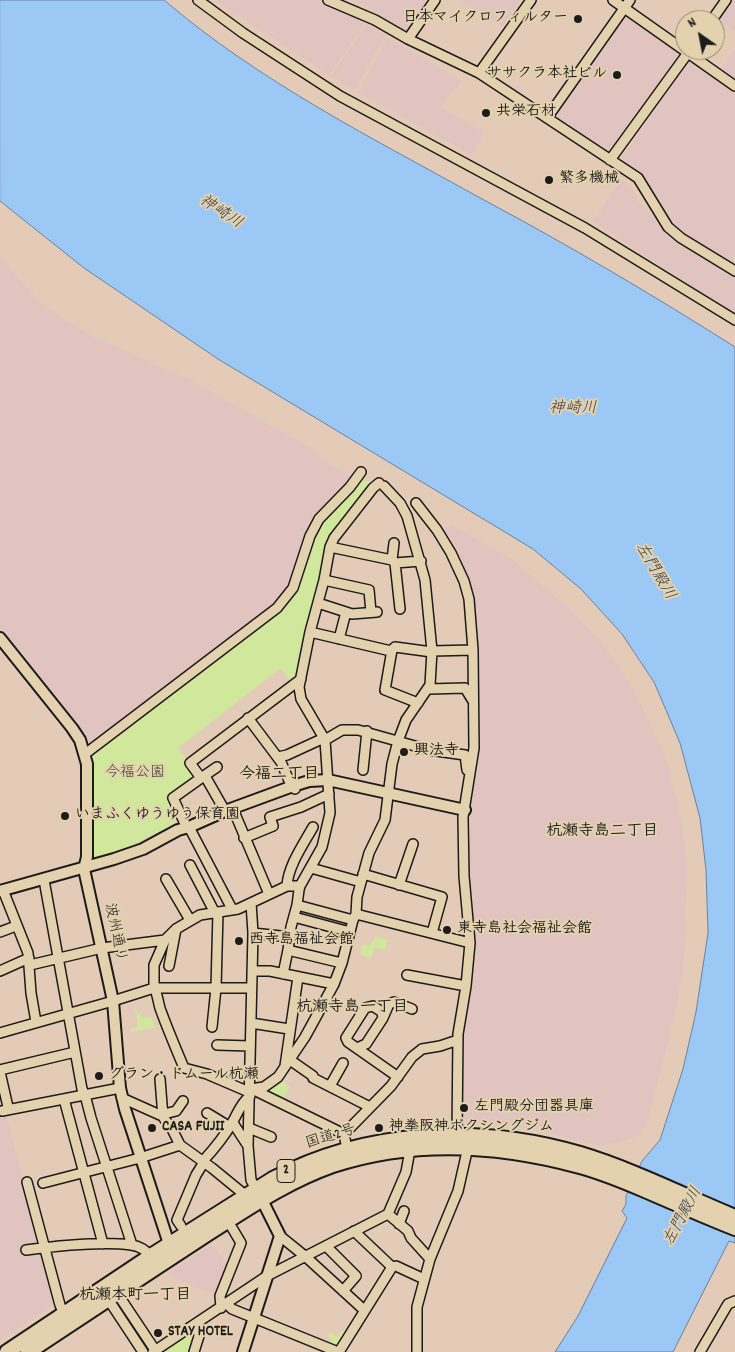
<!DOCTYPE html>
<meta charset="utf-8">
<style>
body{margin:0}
#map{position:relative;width:735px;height:1352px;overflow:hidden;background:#e3cbb7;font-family:Dekko,sans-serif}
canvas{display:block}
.north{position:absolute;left:675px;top:10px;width:50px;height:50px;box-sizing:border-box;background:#e4d2af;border:1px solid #948974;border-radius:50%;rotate:327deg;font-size:14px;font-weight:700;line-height:20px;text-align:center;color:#1c1c1c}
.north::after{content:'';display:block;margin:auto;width:18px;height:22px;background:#1c1c1c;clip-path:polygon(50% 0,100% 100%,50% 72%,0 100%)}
</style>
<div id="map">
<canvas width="735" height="1352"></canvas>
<div class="north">N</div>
</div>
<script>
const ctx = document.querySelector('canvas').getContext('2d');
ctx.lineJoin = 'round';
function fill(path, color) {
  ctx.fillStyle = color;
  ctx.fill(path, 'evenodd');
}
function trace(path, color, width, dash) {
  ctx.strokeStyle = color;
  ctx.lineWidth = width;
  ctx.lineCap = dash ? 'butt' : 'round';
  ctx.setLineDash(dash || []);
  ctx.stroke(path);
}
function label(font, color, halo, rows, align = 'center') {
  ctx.font = font + ' Dekko,"Klee One",sans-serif';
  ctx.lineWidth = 4;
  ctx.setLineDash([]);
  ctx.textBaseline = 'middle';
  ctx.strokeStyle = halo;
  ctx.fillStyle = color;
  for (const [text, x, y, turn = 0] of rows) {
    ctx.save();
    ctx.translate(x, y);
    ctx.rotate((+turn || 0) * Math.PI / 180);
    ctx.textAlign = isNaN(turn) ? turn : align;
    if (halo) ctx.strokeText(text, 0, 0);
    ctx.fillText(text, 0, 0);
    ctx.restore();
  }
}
fill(new Path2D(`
 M215,0H324L336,9L365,23L329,75Z
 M356,0H428L406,32Z
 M459,0H521L502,27Z
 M734,0H735V31L719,21Z
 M625,17L685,58L610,166L545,124Z
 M367,25L386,35L354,90L331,76Z
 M388,38L461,81L441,107L484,133L472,155L358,92Z
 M735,49V83L719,73Z
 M688,62L735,94V254L730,262L679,233L636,185L614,169Z
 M622,179L640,203L676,238L735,273V314L593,222Z
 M0,258L40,302L61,317L92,336L194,382L307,446L321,459L352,477L288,589L277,603L92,744L86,742L82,731L0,629Z
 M452,525L514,561L575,614L596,637L616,662L634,691L646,715L667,762L681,818L687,866L684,961L674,1019L647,1123L640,1134L633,1138L601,1146L534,1130L502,1125L462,1124L458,1104L463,1034L472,982L475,946L466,833L476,757L478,696L476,646L468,580L463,568L441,529Z
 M0,1091L55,1304L0,1340Z
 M213,1244L228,1266L216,1295L172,1277L168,1273Z`), '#e1c3c0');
fill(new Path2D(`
 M362,481H369L370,487L338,529L322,577L297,679L292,682L281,668L178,748L187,761L185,763L195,776L194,779L169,797L179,817L175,823L131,846L95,858L92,853L94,779L92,758L96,751L286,604C302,585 303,562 312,540C322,516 344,499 362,481Z
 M375,936L388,940L385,950L375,947L371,958L360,954L363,944L369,946L371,943H373Z
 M155,1004L165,1026L131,1032V1029L138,1027L135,1007L138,1014H141L142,1018L151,1017L155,1027L161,1024Z
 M280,1080L290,1087L281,1101L268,1094V1090Z
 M345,1329L349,1330L337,1347L329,1345L332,1339L327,1336L330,1332L337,1337Z
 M190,1332L194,1338L190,1352H159Z`), '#d0e79c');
const water = new Path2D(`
 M0,0H164C260,82 374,139 484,200C570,246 653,295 735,347V1243L729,1241L673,1352H555L578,1316L627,1218L622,1211L626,1204V1196L642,1161L660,1140L683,1069L696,1012L708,933L706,870L700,818L680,743L654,682L622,634L581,589L533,549L218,359L84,268L0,201Z`);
fill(water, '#9cc8f6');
trace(water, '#69839f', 1);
const minor = new Path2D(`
 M198,0L243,33L340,96L585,228L735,320
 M328,0L375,20L408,39L479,73L638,178L668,227L681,238L735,271
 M613,0L735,86
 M712,20L726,0
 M408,39L435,0
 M479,73L531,0
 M547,118L630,0
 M610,160L690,50
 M416,503L437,530L451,553L464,581L469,599L473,650L474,748L463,817L464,876L470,943L466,986L458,1034L457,1136
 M330,547L392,560L395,563L421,561
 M392,560L394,543
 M395,563L400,609
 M324,580L369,590L371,612
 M318,603L352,614L377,612
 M310,632L391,651L395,647L432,652
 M339,639L346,612
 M392,650L385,690L418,703
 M432,651L473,650
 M429,689L465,688L473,701
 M248,718L281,762L290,783L295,789
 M325,740L342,730H358L429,750L465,755L467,770
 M85,754L277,608L293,588L310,536L319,519L350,487L361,472
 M278,757L287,755L324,738
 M363,770L367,731
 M205,776L225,811
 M201,778L217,767
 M233,809L269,894
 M189,827L232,909
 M187,828L173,798L201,778L190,763L301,679
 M244,838L273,826L270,817L301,807L329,794
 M190,865L215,913
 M311,868L361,882
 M363,874L442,897L432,933
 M166,879L190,920
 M44,880L82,1089L85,1095L91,1118L132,1245
 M399,885L413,844
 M287,886C288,866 303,845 313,827
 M300,886L322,847L330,813L325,740L301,699L299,687L310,632L324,580L330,547L334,538L373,488L379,483
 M3,890L28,953L31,993L36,1022
 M251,903L253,933L248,1146L251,1180L258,1193
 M297,905L291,927L288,950L342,963
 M356,914L470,943
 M294,917L350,932
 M0,932L16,926
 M253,933L290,937
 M165,940L154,965V988C158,994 158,1004 161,1011C168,1030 176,1049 184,1068L207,1074L249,1092
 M30,965L102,948L165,940L176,929L200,915L238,909L287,886H300L299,890L297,905L353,920
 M169,966L176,929
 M0,971L29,958
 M252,971H270L334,984
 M283,974L288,950
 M407,975L466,986
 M383,1018L389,1004L394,1002L412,1009
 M251,1023L289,1029
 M212,1027L216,988L218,912
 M0,1033L113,1001L154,988H251
 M217,1045L250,1046
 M357,1048L366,1044L383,1018L382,1012L373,1006L365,1008L346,1038L348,1042L398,1077
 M290,1060L313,1076V1078L370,1107
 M285,1066L298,977
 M0,1070L75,1052
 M0,1072L8,1107
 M160,1079L163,1117L172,1129L180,1145
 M330,1086L343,1063
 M250,1089L264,1087L278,1077L305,1037L334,984L342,963L353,920L356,914L357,897L369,853L385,820L392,764L398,741L406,720L430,685L432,651L425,580L407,516L400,503L384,486
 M254,1090L344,1134L347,1149
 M122,1098L160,1115L176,1111L183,1101
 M64,1099L103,1244
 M2,1111L120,1088
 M207,1113L230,1127
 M233,1123L248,1146
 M249,1128L271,1137
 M344,1134L391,1086L412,1057L422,1049L440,1046L458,1040
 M203,1161C214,1149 224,1137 232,1123C238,1113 240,1104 250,1096
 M27,1182L60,1305L64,1314
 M43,1183L140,1158L180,1145L212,1168L245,1195
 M388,1214L408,1231L411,1238L430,1259
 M399,1224L404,1211
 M181,1226L177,1220L196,1175L204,1162
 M354,1231L392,1267L396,1266L424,1279
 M280,1236L306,1257L364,1310
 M326,1246L356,1276L343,1291
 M26,1250C56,1246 102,1241 131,1245C140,1246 145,1250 151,1256
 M117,1293L155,1350
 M108,1299L143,1352
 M227,1304L232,1309L338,1352
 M221,1308L220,1296L241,1243L228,1221
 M153,1352L267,1276L388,1214L406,1172L410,1150
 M194,1352L199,1336L197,1323
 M339,1352L392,1267
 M417,1352V1307L430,1259L458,1191L468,1147
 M700,1352L728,1304L735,1301`);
const tertiary = new Path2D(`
 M0,638L72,728L80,740L87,764V857L84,869L113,1001L120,1088L125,1109L169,1244L173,1249
 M0,891L114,859L143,849L178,830L189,827L225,811L293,786L309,781L328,780L465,810
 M243,1352L280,1236L259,1194`);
const trunk = new Path2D(`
 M7,1352L151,1256L273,1179C366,1130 479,1124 580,1154C633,1170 684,1196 735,1217
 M28,1352C87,1313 147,1273 207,1234C248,1208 287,1181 333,1165C413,1139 499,1144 580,1166C602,1172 624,1181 645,1190C675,1203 705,1216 735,1228`);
trace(minor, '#1c1c1c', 12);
trace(tertiary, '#1c1c1c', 14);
trace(trunk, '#1c1c1c', 18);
trace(minor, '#e4d2af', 9);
trace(tertiary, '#e4d2af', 10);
trace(trunk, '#e4d2af', 14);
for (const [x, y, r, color] of [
 [578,19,5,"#1c1c1c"],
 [617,75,5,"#1c1c1c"],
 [486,113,5,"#1c1c1c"],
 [549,180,5,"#1c1c1c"],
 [404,752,5,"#1c1c1c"],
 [65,816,5,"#1c1c1c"],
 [447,930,5,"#1c1c1c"],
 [239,941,5,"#1c1c1c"],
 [99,1076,5,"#1c1c1c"],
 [464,1108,5,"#1c1c1c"],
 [152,1128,5,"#1c1c1c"],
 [379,1128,5,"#1c1c1c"],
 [158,1333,5,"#1c1c1c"]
]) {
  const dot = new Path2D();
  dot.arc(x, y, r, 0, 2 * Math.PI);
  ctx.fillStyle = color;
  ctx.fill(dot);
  trace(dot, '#e4d2af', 2);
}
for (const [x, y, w] of [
 [286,1171,18]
]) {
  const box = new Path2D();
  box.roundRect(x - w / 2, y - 11.5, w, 23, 4);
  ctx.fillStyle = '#e4d2af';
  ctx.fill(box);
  trace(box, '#1c1c1c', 1);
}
label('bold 14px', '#1c1c1c', null, [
 ["2",286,1171]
]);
label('bold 15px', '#1c1c1c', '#e4d2af', [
 ["日本マイクロフィルター",568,19,"right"],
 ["ササクラ本社ビル",607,75,"right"],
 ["共栄石材",496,113],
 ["繁多機械",559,180],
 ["興法寺",414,752],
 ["いまふくゆうゆう保育園",75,816],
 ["東寺島社会福祉会館",457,930],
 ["西寺島福祉会館",249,941],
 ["グラン・ドムール杭瀬",109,1076],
 ["左門殿分団器具庫",474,1108],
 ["CASA FUJII",162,1128],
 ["神拳阪神ボクシングジム",389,1128],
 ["STAY HOTEL",168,1333]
], 'left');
label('15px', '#404536', '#e4d2af', [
 ["今福公園",135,774]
]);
label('15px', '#1c1c1c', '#e4d2af', [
 ["波州通り",114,933,78],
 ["国道2号",331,1138,-17]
]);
label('italic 16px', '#363e48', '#e4d2af', [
 ["神崎川",220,213,33],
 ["神崎川",573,410],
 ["左門殿川",654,572,59],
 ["左門殿川",684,1217,-62]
]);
label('bold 16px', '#1c1c1c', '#e4d2af', [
 ["今福二丁目",279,776],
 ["杭瀬寺島二丁目",602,833],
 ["杭瀬寺島一丁目",352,1009],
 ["杭瀬本町一丁目",135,1297]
]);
</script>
